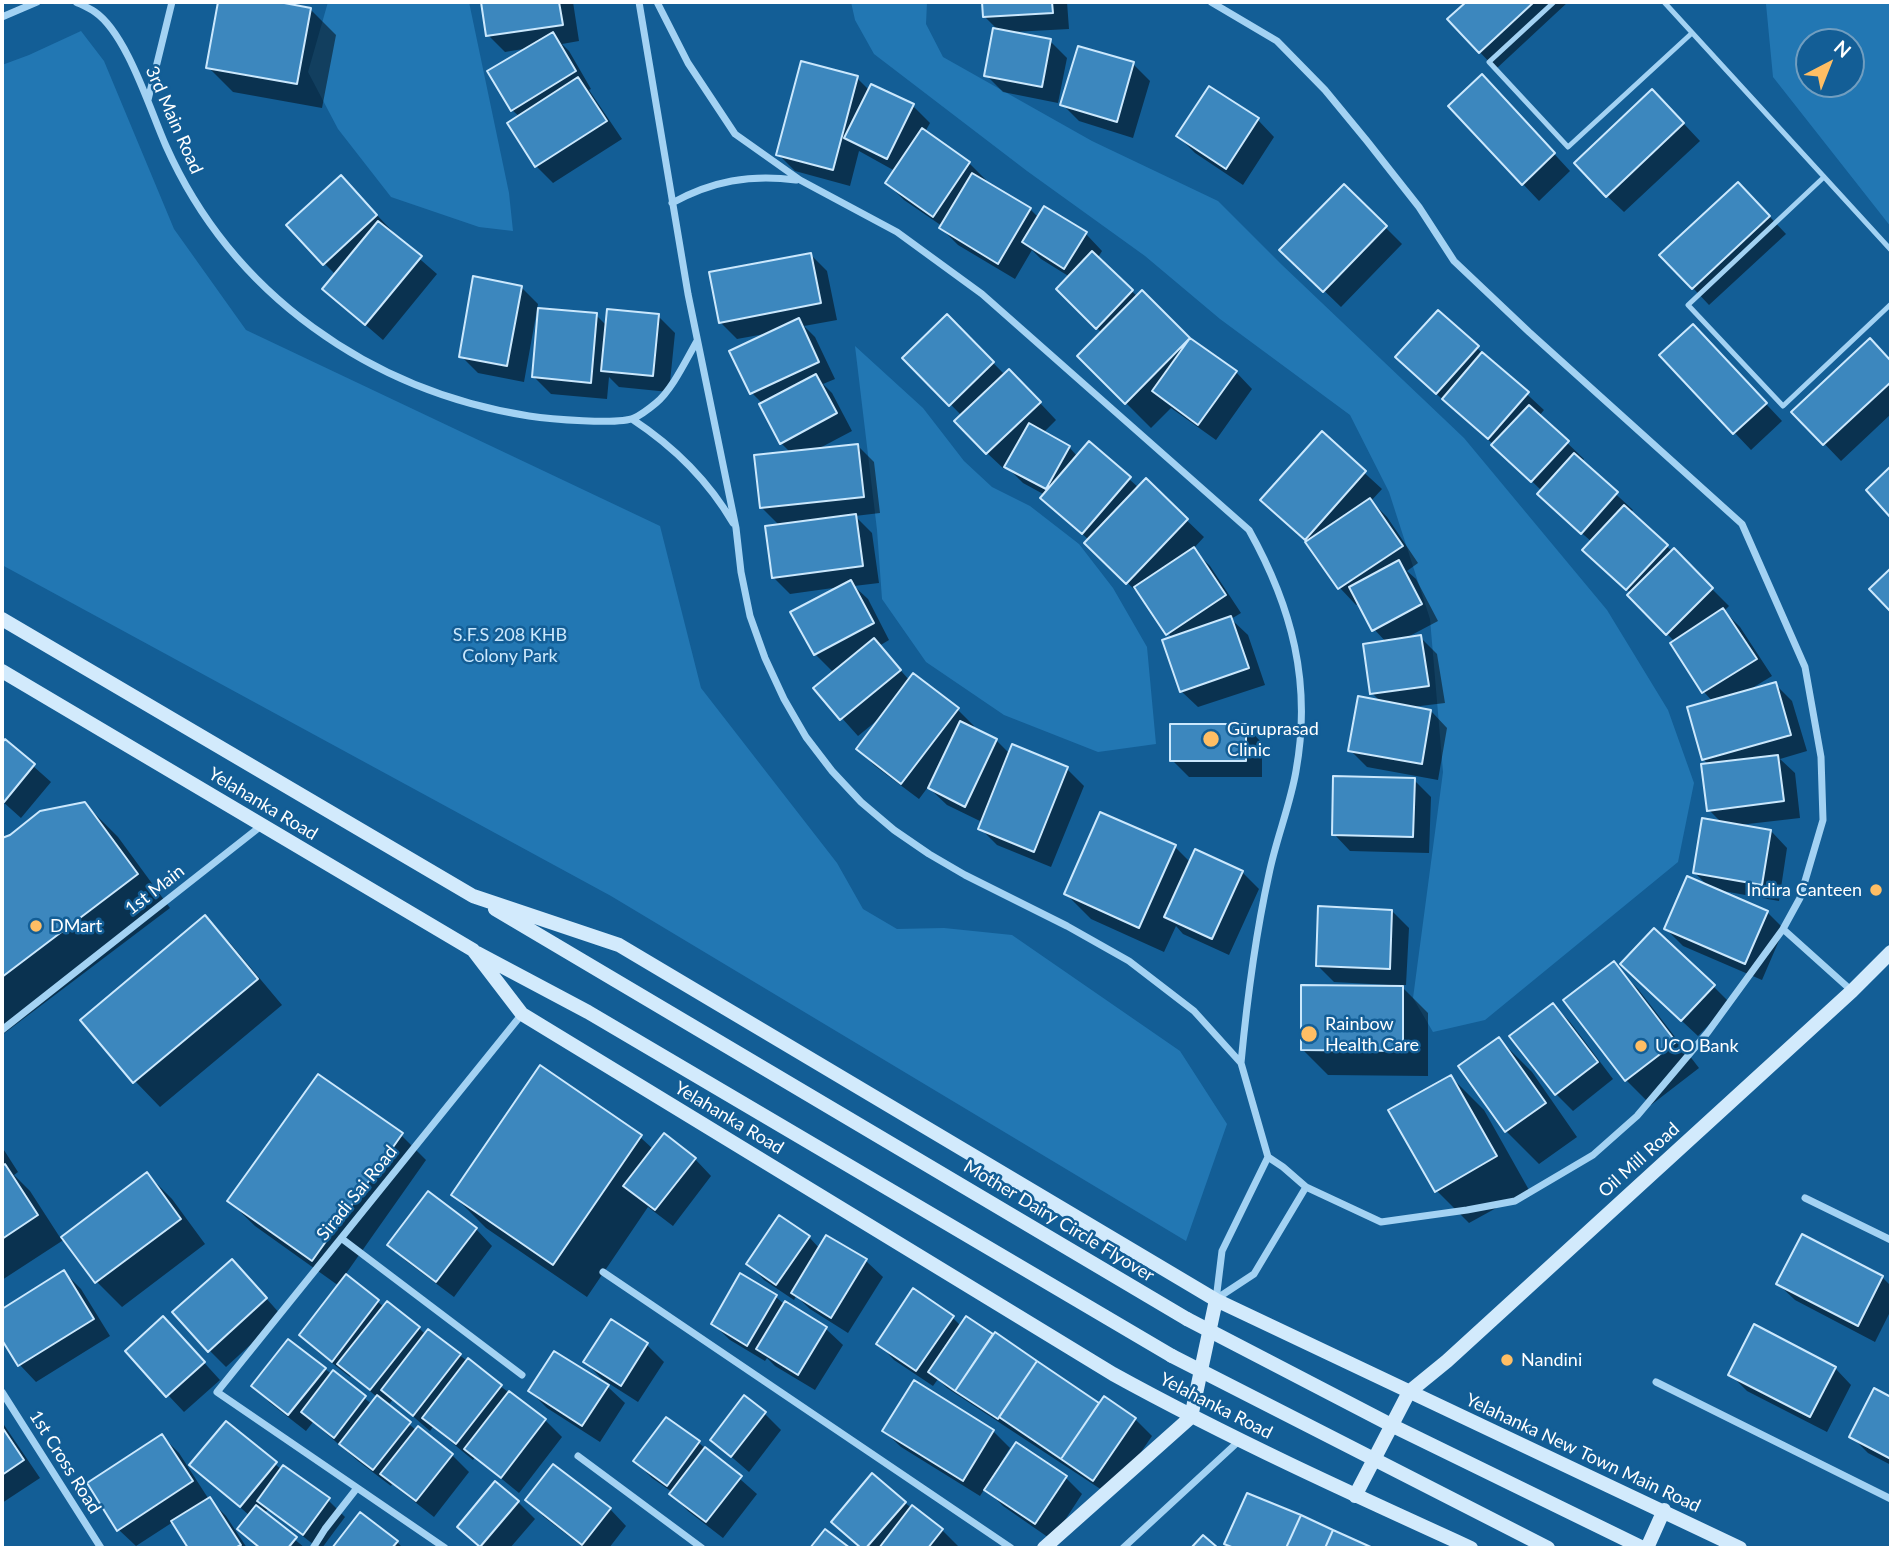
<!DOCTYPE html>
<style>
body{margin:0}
#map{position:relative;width:1893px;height:1550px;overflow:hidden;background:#135e96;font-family:Lato,sans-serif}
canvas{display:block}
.frame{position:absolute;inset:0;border:4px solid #fff;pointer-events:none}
.north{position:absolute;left:1795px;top:28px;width:70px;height:70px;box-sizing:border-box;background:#135e96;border:2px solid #719ec0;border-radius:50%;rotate:42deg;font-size:19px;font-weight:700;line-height:28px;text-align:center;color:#fff}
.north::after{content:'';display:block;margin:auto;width:24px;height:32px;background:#ffbe64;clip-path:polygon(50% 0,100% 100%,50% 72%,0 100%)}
</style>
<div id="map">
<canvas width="1893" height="1550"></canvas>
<div class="frame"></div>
<div class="north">N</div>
</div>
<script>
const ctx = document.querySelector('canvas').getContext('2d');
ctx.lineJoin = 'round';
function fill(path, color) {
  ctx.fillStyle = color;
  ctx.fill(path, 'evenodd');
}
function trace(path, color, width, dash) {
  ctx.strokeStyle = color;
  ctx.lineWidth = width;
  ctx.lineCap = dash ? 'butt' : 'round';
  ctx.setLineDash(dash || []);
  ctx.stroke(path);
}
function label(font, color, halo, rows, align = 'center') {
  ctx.font = font + ' Lato,sans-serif';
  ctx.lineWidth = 5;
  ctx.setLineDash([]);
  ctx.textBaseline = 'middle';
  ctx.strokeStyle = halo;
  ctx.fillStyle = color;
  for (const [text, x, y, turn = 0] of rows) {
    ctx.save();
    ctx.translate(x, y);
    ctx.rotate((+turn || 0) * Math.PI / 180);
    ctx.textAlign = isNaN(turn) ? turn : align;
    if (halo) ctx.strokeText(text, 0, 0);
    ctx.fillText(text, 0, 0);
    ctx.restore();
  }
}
fill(new Path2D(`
 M328,2H469L509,193L513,231L479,227L391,197L338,129L308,72Z
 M851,2H927L926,24L943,57L1092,141L1218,201L1281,264L1464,438L1607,610L1668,710L1694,783L1678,862L1485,1020L1433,1032L1413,998L1443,772L1430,619L1389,492L1350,415L1220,319L1145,256L1027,171L874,54L855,20Z
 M1768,2H1891V227L1773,77L1766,4ZM1809,42H1851V84H1809Z
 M81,31L104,61L174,229L246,330L660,526L701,688L837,863L863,909L897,929L944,928L1012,935L1180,1051L1227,1124L1186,1241L611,896L2,565V65L29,55Z
 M855,346L923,408L964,461L992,487L1030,506L1079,544L1113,588L1147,647L1156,744L1098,752L1004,715L926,662L882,599L877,530Z`), '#2277b3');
fill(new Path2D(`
 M220,2H270L310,9L336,35L322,108L233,92L208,67Z
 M483,2H573L579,41L562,44L569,51L591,89L589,90L622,139L553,183L536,166L509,124L520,117L512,110L529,48L505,52L488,35Z
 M984,2H1067L1069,29L1013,32L1050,41L1067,58L1058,103L1003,92L986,75L999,31L984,16Z
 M1468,2H1568L1496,69L1449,20Z
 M1133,64L1150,81L1133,138L1079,121L1062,104Z
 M857,78L870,91L913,106L930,123L925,132L969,163L986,180L984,182L1030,209L1039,218L1086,234L1102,251L1097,259L1138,297L1189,339L1236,372L1252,389L1216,440L1171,408L1151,428L1079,356L1102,333L1058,289L1070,277L1041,259L1032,250L1015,279L958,245L941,228L942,226L904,200L887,183L895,171L859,151L850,186L795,171L778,154Z
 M1498,93L1570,171L1539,201L1523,184Z
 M1669,108L1700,141L1624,212L1607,196Z
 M1258,120L1274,137L1243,185L1195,153L1178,136Z
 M1344,186L1402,244L1341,307L1282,250Z
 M357,194L393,232L391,234L437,274L383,340L324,289L336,275L324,263Z
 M1755,201L1786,234L1709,305L1693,288Z
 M811,255L827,271L837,320L804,326L815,337L835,379L823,384L832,393L852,431L816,450L857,445L874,462L880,513L855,516L872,533L879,583L854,586L868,599L889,640L879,646L910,681L958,710L974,726L972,729L996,740L1010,754L1013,746L1067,769L1084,786L1051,867L997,845L980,828L982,822L947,805L928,787L919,799L875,766L858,749L880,718L858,736L815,688L840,668L832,671L815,654L840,587L790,594L773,577L780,526L761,507L791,453L781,443L763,404L752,393L770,333L737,339L720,322Z
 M521,287L538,304L524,382L478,373L461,356Z
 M1438,312L1544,410L1539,416L1584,459L1581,462L1633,510L1630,513L1673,552L1674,551L1729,606L1724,611L1740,627L1772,676L1749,690L1775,684L1792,701L1807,751L1780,759L1795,773L1800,818L1739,825L1771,831L1787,848L1779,901L1723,891L1767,912L1784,929L1762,980L1683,946L1666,929L1709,887L1695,873L1722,823L1709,810V765L1703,759L1713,702L1704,692L1672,644L1675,642L1629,595L1631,593L1601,566L1592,542L1556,511L1542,491L1494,445L1414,374Z
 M596,315L607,326L658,316L675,333L669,392L619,387L609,377L607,399L551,394L534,377Z
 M947,316L1005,375L1026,388L1056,420L1043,433L1069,447L1078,457L1129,479L1139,488L1146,481L1204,537L1193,549L1210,566L1241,613L1231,619L1248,635L1265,685L1198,707L1181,691L1172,638L1145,600L1087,543L1089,540L1060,514L1045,495L1023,483L1007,467L1004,469L987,453L962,416L905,358Z
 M1870,341L1891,363V414L1841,461L1794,412Z
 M1709,343L1782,421L1751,450L1661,355Z
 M1322,434L1382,489L1371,501L1387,517L1418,563L1407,571L1416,579L1438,621L1404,639L1420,637L1437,654L1445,703L1412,707L1431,711L1447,728L1438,780L1367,767L1350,750L1381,702L1372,693L1386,642L1374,629L1359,603L1356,605L1340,588L1307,541L1279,516Z
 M1246,726L1262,743V777H1189L1172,760Z
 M5,741L51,782L21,818L2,801V745Z
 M1414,780L1431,797L1429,853L1350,851L1334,834Z
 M84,803L118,837L170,908L2,1035V840Z
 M1174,846L1191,863L1242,872L1259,889L1229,955L1183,934L1176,926L1164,952L1091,919L1066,894Z
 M1392,911L1409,928L1406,985H1400L1428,1013V1076L1328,1075L1303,1050L1389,988V985L1334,982L1317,965Z
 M205,918L230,943L282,1005L160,1107L135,1081Z
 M1613,964L1638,989L1699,1068L1651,1105L1626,1080Z
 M1639,981L1713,986L1730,1003L1698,1036Z
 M1553,1005L1570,1022L1613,1079L1573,1111L1556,1094Z
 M1499,1039L1532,1072L1577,1137L1539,1164L1506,1131Z
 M1451,1077L1484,1110L1529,1190L1469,1223L1436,1190Z
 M401,1135L426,1160L345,1275L384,1307L419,1328L426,1335L429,1332L545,1420L562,1437L519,1493L475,1457L473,1460L433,1427L430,1431L393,1399L388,1406L417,1431L419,1429L452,1455L469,1472L434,1517L392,1484L391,1486L358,1461L313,1422L306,1431L270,1403L254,1386L325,1369L372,1404L377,1397L351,1375L350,1377L318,1352L301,1335L339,1286L255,1226L229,1201Z
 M640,1137L653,1149L695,1159L711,1176L673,1226L648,1207L587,1297L486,1228L453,1195Z
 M2,1147L18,1172L14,1175L30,1191L61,1239L147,1174L172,1199L205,1244L122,1307L97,1282L65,1239L2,1280Z
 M476,1229L492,1246L454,1297L406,1261L389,1245Z
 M1803,1236L1882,1277L1891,1286V1310L1875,1342L1795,1300L1778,1284Z
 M809,1237L820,1249L866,1261L883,1277L848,1333L810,1309L796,1296L794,1300L764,1280L748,1263Z
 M64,1272L81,1289L110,1336L36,1382L20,1365L2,1337V1311Z
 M248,1278L282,1316L226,1367L209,1350Z
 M776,1297L785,1305L826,1329L843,1345L815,1390L775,1366L767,1358L765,1361L730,1340L713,1324Z
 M952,1317L961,1326L966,1318L994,1337L996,1335L1099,1405L1135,1419L1152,1436L1111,1496L947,1388L938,1379L933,1386L894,1360L878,1343Z
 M612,1321L647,1345L664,1362L638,1402L602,1379L585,1362Z
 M179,1335L220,1380L184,1412L168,1395Z
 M1835,1368L1851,1385L1827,1432L1747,1391L1730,1374Z
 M914,1382L993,1431L1010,1448L1000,1464L1066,1478L1082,1494L1052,1540L1003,1506L985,1488L980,1496L901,1447L884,1431Z
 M608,1387L625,1403L600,1442L547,1408L530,1391Z
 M1875,1390L1891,1398V1465L1868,1453L1851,1436Z
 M764,1413L781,1430L749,1472L712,1440Z
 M2,1422L40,1478L2,1503Z
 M226,1423L282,1470L328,1500L345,1517L322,1548H318L268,1509L264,1514L305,1548H259L239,1529L250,1516L192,1465Z
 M162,1436L179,1453L208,1498L226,1516L247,1548H190L173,1522L136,1546L119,1530Z
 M699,1443L757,1494L723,1538L688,1511L671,1494L672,1492L652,1478L635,1461Z
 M1248,1495L1365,1548H1231L1226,1543Z
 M527,1500L610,1509L626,1526L609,1548H584L544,1517Z
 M518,1502L535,1519L510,1548H481L459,1527Z
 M905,1503L942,1530L959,1547L958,1548H861L833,1522Z
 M360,1515L397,1542L403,1548H335Z`), '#0007');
const building = new Path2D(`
 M218,2H279L311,8L297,84L206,68Z
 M481,2H559L563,25L486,36Z
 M982,2H1052L1053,13L983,17Z
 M1466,2H1534L1479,53L1447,19Z
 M993,28L1051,39L1042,87L984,76Z
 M553,32L576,71L511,111L487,71Z
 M1078,46L1134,62L1117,122L1060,105Z
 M801,61L858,76L833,170L776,155Z
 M1482,74L1555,153L1522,185L1448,106Z
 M578,77L607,121L535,167L507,123Z
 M871,84L914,104L887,159L844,138Z
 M1209,86L1259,118L1226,169L1176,136Z
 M1652,89L1684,123L1606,197L1574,163Z
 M922,128L970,162L933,217L885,183Z
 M972,173L1031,208L998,264L939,228Z
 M341,175L377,215L323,265L286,225Z
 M1738,182L1770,216L1692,289L1659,255Z
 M1344,184L1387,226L1323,292L1279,250Z
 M1044,206L1087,232L1064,269L1022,242Z
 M378,221L422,256L365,325L322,289Z
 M1092,251L1133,290L1096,329L1056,289Z
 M811,253L821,303L719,323L709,272Z
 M473,276L522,286L507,366L459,357Z
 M1142,290L1190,338L1125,404L1077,356Z
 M538,308L597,313L591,383L532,377Z
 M607,309L659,314L653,376L601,371Z
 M1438,310L1479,346L1436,394L1395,357Z
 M947,314L994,362L949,406L902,358Z
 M799,318L819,362L750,394L729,351Z
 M1693,324L1767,403L1733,434L1659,355Z
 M1190,338L1237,371L1198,425L1152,391Z
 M1870,338L1891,361V382L1823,445L1791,412Z
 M1482,352L1529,392L1488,439L1442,399Z
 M1009,369L1041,402L986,454L954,421Z
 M816,374L837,413L780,444L759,404Z
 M1529,405L1569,441L1531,482L1491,445Z
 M1029,423L1070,446L1046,489L1004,467Z
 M1322,431L1366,471L1305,540L1260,500Z
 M1089,441L1131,477L1082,534L1040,498Z
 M858,444L864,497L760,508L754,455Z
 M1574,453L1618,492L1581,534L1537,494Z
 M1891,466V518L1866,490Z
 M1146,478L1188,519L1126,584L1084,543Z
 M1370,498L1403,546L1338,589L1305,542Z
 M1624,505L1668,545L1626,590L1582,550Z
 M856,514L863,566L772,578L765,526Z
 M1194,547L1226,595L1166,635L1134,587Z
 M1674,548L1713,588L1666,635L1627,595Z
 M1399,560L1422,604L1372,631L1349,587Z
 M1891,568V612L1869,589Z
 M851,580L874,623L814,655L790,612Z
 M1723,608L1757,659L1702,693L1670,643Z
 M1231,616L1249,668L1180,692L1162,640Z
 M1421,635L1429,686L1370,694L1363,644Z
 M874,638L901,670L840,720L813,688Z
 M913,673L959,708L901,784L856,749Z
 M1776,682L1791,735L1702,760L1687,707Z
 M1358,696L1431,710L1422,764L1348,751Z
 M960,721L997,739L965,807L928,788Z
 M1170,724H1246V761H1170Z
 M5,739L35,764L4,802L2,801V743Z
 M1012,744L1068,767L1034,852L978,829Z
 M1778,755L1784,801L1707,811L1701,764Z
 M1333,776L1415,778L1413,837L1332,835Z
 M85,802L138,874L2,977V838L10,835L40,811Z
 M1100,812L1176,845L1139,928L1064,894Z
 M1702,818L1771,830L1762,885L1693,873Z
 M1195,849L1243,871L1212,939L1164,917Z
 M1687,876L1768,911L1745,964L1664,929Z
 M1318,906L1392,910L1390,969L1316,966Z
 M205,915L258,979L133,1083L80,1020Z
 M1654,928L1715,985L1681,1021L1620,964Z
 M1614,961L1676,1042L1625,1081L1563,1000Z
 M1301,985L1403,986V1051L1301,1050Z
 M1553,1003L1598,1062L1555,1095L1509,1036Z
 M1499,1037L1546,1103L1505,1132L1458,1066Z
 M540,1065L642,1135L553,1265L451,1195Z
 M318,1074L403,1133L312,1261L227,1201Z
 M1451,1075L1497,1156L1435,1192L1388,1110Z
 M664,1133L696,1158L655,1210L623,1186Z
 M5,1164L38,1215L2,1239V1166Z
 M147,1172L181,1219L95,1283L61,1237Z
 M428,1191L477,1228L436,1282L387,1245Z
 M779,1215L810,1236L776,1285L746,1264Z
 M1802,1234L1883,1276L1858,1326L1776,1284Z
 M826,1235L867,1259L831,1318L791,1293Z
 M232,1259L267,1298L208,1352L172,1312Z
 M64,1270L94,1319L18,1366L2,1340V1309Z
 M740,1273L777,1295L747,1346L711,1324Z
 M346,1274L379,1300L332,1362L299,1335Z
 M913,1288L954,1316L916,1371L876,1344Z
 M387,1301L420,1327L370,1390L337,1364Z
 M785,1301L827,1327L798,1375L756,1349Z
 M163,1316L205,1362L166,1397L125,1351Z
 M966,1316L993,1334L955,1391L928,1372Z
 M611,1319L648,1343L621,1386L583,1362Z
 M1754,1324L1836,1367L1810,1417L1728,1375Z
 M428,1329L461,1354L413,1416L381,1390Z
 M995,1332L1037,1361L998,1419L955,1391Z
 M288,1339L326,1368L288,1415L251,1386Z
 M554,1351L609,1385L582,1426L528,1391Z
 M468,1358L502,1385L456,1444L422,1418Z
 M1037,1361L1099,1403L1061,1459L999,1417Z
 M333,1370L366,1396L334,1438L301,1412Z
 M914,1380L994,1430L963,1481L882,1431Z
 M1874,1388L1891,1397V1459L1849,1437Z
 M509,1391L546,1419L501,1478L464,1449Z
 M377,1395L411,1422L373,1470L339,1444Z
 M744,1395L766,1412L731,1457L710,1440Z
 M1104,1396L1136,1418L1093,1481L1061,1459Z
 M666,1417L700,1441L667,1486L633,1461Z
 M226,1421L277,1462L240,1507L189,1465Z
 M418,1426L453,1454L416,1501L380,1474Z
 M2,1427L24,1460L2,1475Z
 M162,1434L193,1481L117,1531L87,1483Z
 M1016,1442L1067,1476L1035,1524L984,1490Z
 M705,1447L742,1476L706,1522L669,1494Z
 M553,1464L611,1508L582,1545L525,1500Z
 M283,1465L330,1498L303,1535L257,1501Z
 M872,1473L906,1502L866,1548H861L831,1522Z
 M495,1481L519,1501L480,1547L457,1527Z
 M1247,1493L1301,1515L1286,1548H1234L1224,1544Z
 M210,1497L241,1545L235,1548H188L171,1521Z
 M256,1505L297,1537L288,1548H260L237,1529Z
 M912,1505L943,1529L928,1548H879Z
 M360,1512L398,1541L392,1548H332Z
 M1301,1515L1333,1530L1325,1548H1286Z
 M825,1529L850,1548H810Z
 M1333,1530L1373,1548H1325Z
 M1203,1535L1218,1548H1191Z`);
fill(building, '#3c87be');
trace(building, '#cbe8fd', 2);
trace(new Path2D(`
 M1554,2L1489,62L1568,147L1692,33
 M1664,2L1891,250
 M1824,177L1688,305L1783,406L1891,304`), '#a3d2f3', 5);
trace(new Path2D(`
 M76,2C82,5 89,8 95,12C127,34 150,110 166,146C232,294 370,391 529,416C548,419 619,425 634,418C641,415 650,408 656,403C672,390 686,360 697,341
 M639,2L688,294L736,528L741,572L750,616L765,658L784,699L806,737L832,771L861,802L894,830L929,854L965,875L1067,926L1129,961L1194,1011L1241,1063L1268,1157L1222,1251L1216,1300
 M657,2L688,63L735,134L800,180L897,232L982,294L1249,530C1292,607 1312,683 1296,771C1290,806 1276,839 1269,874C1255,937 1247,1000 1241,1063
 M1211,2L1277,41L1325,90L1367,141L1419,207L1454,261L1529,332L1742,524L1805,667L1821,757L1823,820L1800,898L1783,929L1708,1032L1637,1116L1593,1155L1515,1201L1467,1210L1381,1222L1306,1187L1283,1167L1268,1157
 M2,17L37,2
 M148,100L172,2
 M672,203C712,181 750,174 796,180
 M632,419C673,446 708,480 733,523
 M1783,929L1852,991
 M2,1030L261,826
 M1805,1198L1891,1240
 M341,1238L522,1375
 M603,1272L1011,1548
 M1216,1299L1254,1274L1306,1187
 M1656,1382L1891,1499
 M2,1392L101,1548
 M578,1456L702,1548
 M313,1548L325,1529L357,1488
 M445,1548L217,1392L522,1014
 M1123,1548L1240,1440`), '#a3d2f3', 7);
trace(new Path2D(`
 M2,619L473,896L619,945L1216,1300L1740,1548
 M2,671L473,950L522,1014L1113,1374C1229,1438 1350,1493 1471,1548
 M495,909L1187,1319
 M477,953L588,1012L1172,1356
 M1355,1496L1409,1392L1447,1361L1852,991L1891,952
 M1044,1548L1191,1417L1216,1300
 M1647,1548L1664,1510`), '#d2eafc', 14);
trace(new Path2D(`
 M1187,1319L1393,1426L1643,1548
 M1172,1356L1548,1548`), '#d2eafc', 14);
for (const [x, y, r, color] of [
 [1211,739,9,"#ffbe64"],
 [1876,890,7,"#ffbe64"],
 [36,926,7,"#ffbe64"],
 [1309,1034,9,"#ffbe64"],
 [1641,1046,7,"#ffbe64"],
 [1507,1360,7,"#ffbe64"]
]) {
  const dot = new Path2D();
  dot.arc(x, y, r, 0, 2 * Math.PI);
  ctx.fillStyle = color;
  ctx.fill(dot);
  trace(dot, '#135e96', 2.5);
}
label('18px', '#fff', '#135e96', [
 ["3rd Main Road",174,120,66],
 ["Yelahanka Road",263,804,31],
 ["1st Main",155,890,-38],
 ["Yelahanka Road",729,1118,31],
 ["Oil Mill Road",1639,1160,-42],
 ["Siradi Sai Road",357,1193,-51],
 ["Mother Dairy Circle Flyover",1059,1221,31],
 ["Yelahanka Road",1216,1406,27],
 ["Yelahanka New Town Main Road",1583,1453,25],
 ["1st Cross Road",65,1462,58]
]);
label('18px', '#cbe8fd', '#135e96', [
 ["S.F.S 208 KHB",510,635],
 ["Colony Park",510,656]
]);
label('18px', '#fff', '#135e96', [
 ["Guruprasad",1227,729],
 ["Clinic",1227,750],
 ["Indira Canteen",1862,890,"right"],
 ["DMart",50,926],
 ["Rainbow",1325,1024],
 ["Health Care",1325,1045],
 ["UCO Bank",1655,1046],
 ["Nandini",1521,1360]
], 'left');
</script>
